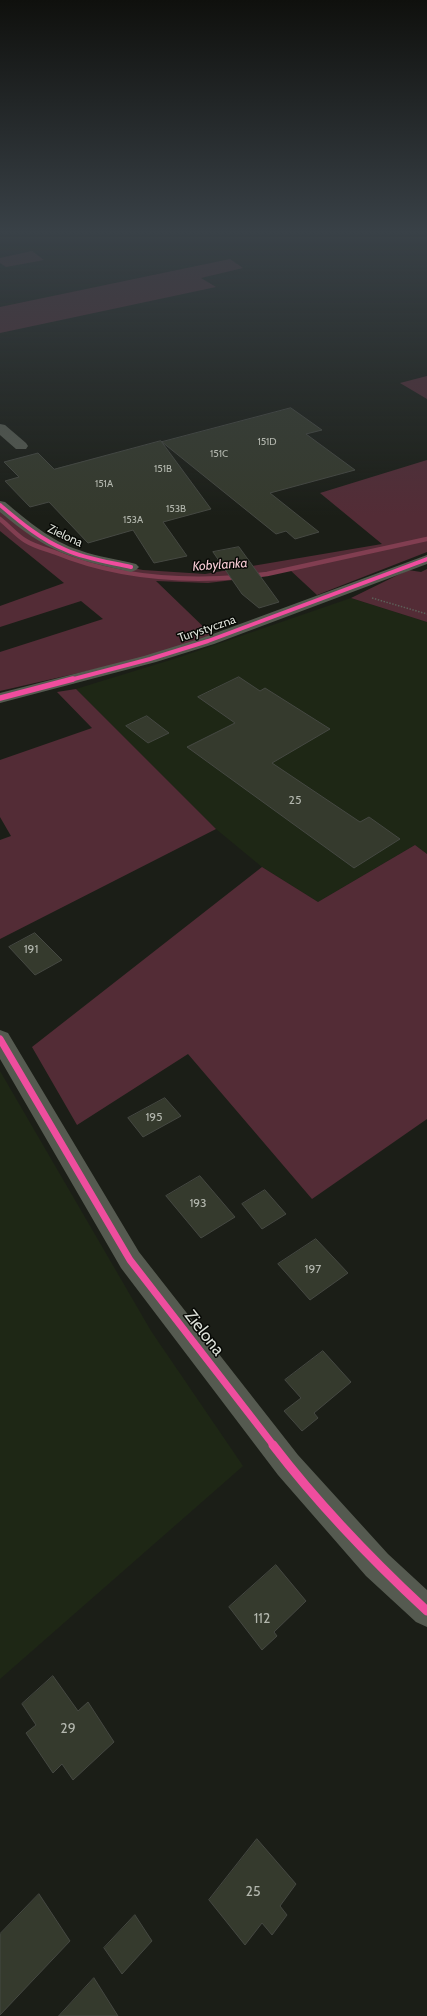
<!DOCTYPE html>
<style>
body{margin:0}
canvas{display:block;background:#1b1e17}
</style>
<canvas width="427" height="2016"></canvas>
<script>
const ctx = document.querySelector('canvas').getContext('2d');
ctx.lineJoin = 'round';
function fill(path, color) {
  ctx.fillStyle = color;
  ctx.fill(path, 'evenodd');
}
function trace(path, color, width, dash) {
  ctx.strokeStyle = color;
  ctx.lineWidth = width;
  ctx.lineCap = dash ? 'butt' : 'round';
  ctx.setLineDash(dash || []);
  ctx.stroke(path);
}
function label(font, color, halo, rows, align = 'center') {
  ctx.font = font + ' Cabin,sans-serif';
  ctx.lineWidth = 3;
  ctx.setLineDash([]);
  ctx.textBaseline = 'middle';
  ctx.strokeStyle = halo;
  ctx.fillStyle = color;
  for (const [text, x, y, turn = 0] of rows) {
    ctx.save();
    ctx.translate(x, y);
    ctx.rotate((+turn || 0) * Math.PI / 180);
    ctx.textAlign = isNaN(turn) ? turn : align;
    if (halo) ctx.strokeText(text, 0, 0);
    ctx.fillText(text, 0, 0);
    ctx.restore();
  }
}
fill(new Path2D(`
 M351,598L427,622V854L415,845L318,902L262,867L216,829L76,689L177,658Z
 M0,1071L151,1331L243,1466L0,1679Z`), '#1e2715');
fill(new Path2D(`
 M32,251L44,260L6,267L0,263V258Z
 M230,259L243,268L201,278L216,287L0,333V307Z
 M427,376V399L400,383Z
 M427,460V552L317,595L290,570L266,576L208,583L156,581L213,636L152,656L0,691V652L103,619L81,601L0,627V606L64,583L0,531V509L39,540L72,556L143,570L205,574L382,544L320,493Z
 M427,569V622L351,598L408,570L421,572Z
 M76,689L216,829L0,939V840L11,836L0,817V760L92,728L57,692Z
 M415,845L427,854V1119L312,1199L188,1054L77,1125L32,1047L262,867L318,902Z`), '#532c36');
trace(new Path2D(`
 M0,519C9,526 16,535 26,541C34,546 45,549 54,552C114,577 176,582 240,577
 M250,576L267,574L427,539`), '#813e51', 4.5);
const building = new Path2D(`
 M291,408L322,430L306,434L355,470L270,493L319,532L295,539L286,531L276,534L162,442Z
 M161,441L211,509L163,522L187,556L154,563L133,530L88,543L49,502L30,507L5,481L19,477L4,462L38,453L54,469Z
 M239,547L279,602L259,608L242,594L213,552Z
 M239,677L260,691L265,688L330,729L272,763L360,822L369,817L400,839L354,868L187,747L235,723L198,697Z
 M147,716L169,733L148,743L126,726Z
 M35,933L62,960L35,975L9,947Z
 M165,1098L181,1116L143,1137L128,1118Z
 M200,1176L235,1217L201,1238L166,1196Z
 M265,1190L286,1214L262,1229L242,1204Z
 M316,1239L348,1273L310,1300L278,1264Z
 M323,1351L351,1382L314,1413L318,1418L302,1431L284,1411L301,1398L285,1380Z
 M276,1565L306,1601L274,1632L277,1636L262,1650L229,1607Z
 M53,1676L78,1711L88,1702L114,1742L73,1780L62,1764L53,1773L26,1733L36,1725L22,1704Z
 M257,1839L296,1884L280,1906L287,1915L272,1935L262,1923L245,1945L209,1900Z
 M39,1894L70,1941L0,2015V1934Z
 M135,1915L152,1941L122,1974L104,1948Z
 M94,1978L118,2016H59Z`);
fill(building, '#353a2d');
trace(building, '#454842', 1);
trace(new Path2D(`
 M372,598L427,614`), '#5c5f58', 1.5, [1.5, 1.5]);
fill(new Path2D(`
 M0,424L5,425L26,443L28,446L26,449H16L0,435Z
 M0,501L5,502C28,521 51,541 79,550C98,557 117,559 136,564L139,567L136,570L131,572C72,559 47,552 0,512Z
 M427,555V564L214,644L156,662L0,703V693L144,656L202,638Z
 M0,1030L8,1033L139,1252L298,1455L388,1554L427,1590V1627L416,1622L366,1576L278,1475L121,1268L0,1059Z`), '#555a50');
trace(new Path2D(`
 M0,505C20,522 41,540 66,550C86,559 109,562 131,567
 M70,680L150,659L208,641L427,559`), '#ef4d9e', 4);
trace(new Path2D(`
 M0,698L73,679`), '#ef4d9e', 5.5);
trace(new Path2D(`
 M0,1039L130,1260L274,1446`), '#ef4d9e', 7);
trace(new Path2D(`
 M273,1445C319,1505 372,1560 427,1611`), '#ef4d9e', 9);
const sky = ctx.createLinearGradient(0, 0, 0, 516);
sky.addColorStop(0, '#0f100d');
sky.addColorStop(0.45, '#394147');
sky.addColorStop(1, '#39414700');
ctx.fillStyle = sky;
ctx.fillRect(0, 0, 427, 516);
label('10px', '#b3b7ae', null, [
 ["151D",267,442],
 ["151C",219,454],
 ["151B",163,469],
 ["151A",104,484],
 ["153B",176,509],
 ["153A",133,520]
]);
label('12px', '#dde1d9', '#070905', [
 ["Zielona",65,536,25],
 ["Turystyczna",207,629,-19]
]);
label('12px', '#b3b7ae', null, [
 ["25",295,800],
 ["191",31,949],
 ["195",154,1117],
 ["193",198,1203],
 ["197",313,1269]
]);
label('italic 13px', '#f7cad4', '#070905', [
 ["Kobylanka",220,565,-4]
]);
label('14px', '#b3b7ae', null, [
 ["112",262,1619],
 ["29",68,1729],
 ["25",253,1892]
]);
label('17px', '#dde1d9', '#070905', [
 ["Zielona",204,1333,52]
]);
</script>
